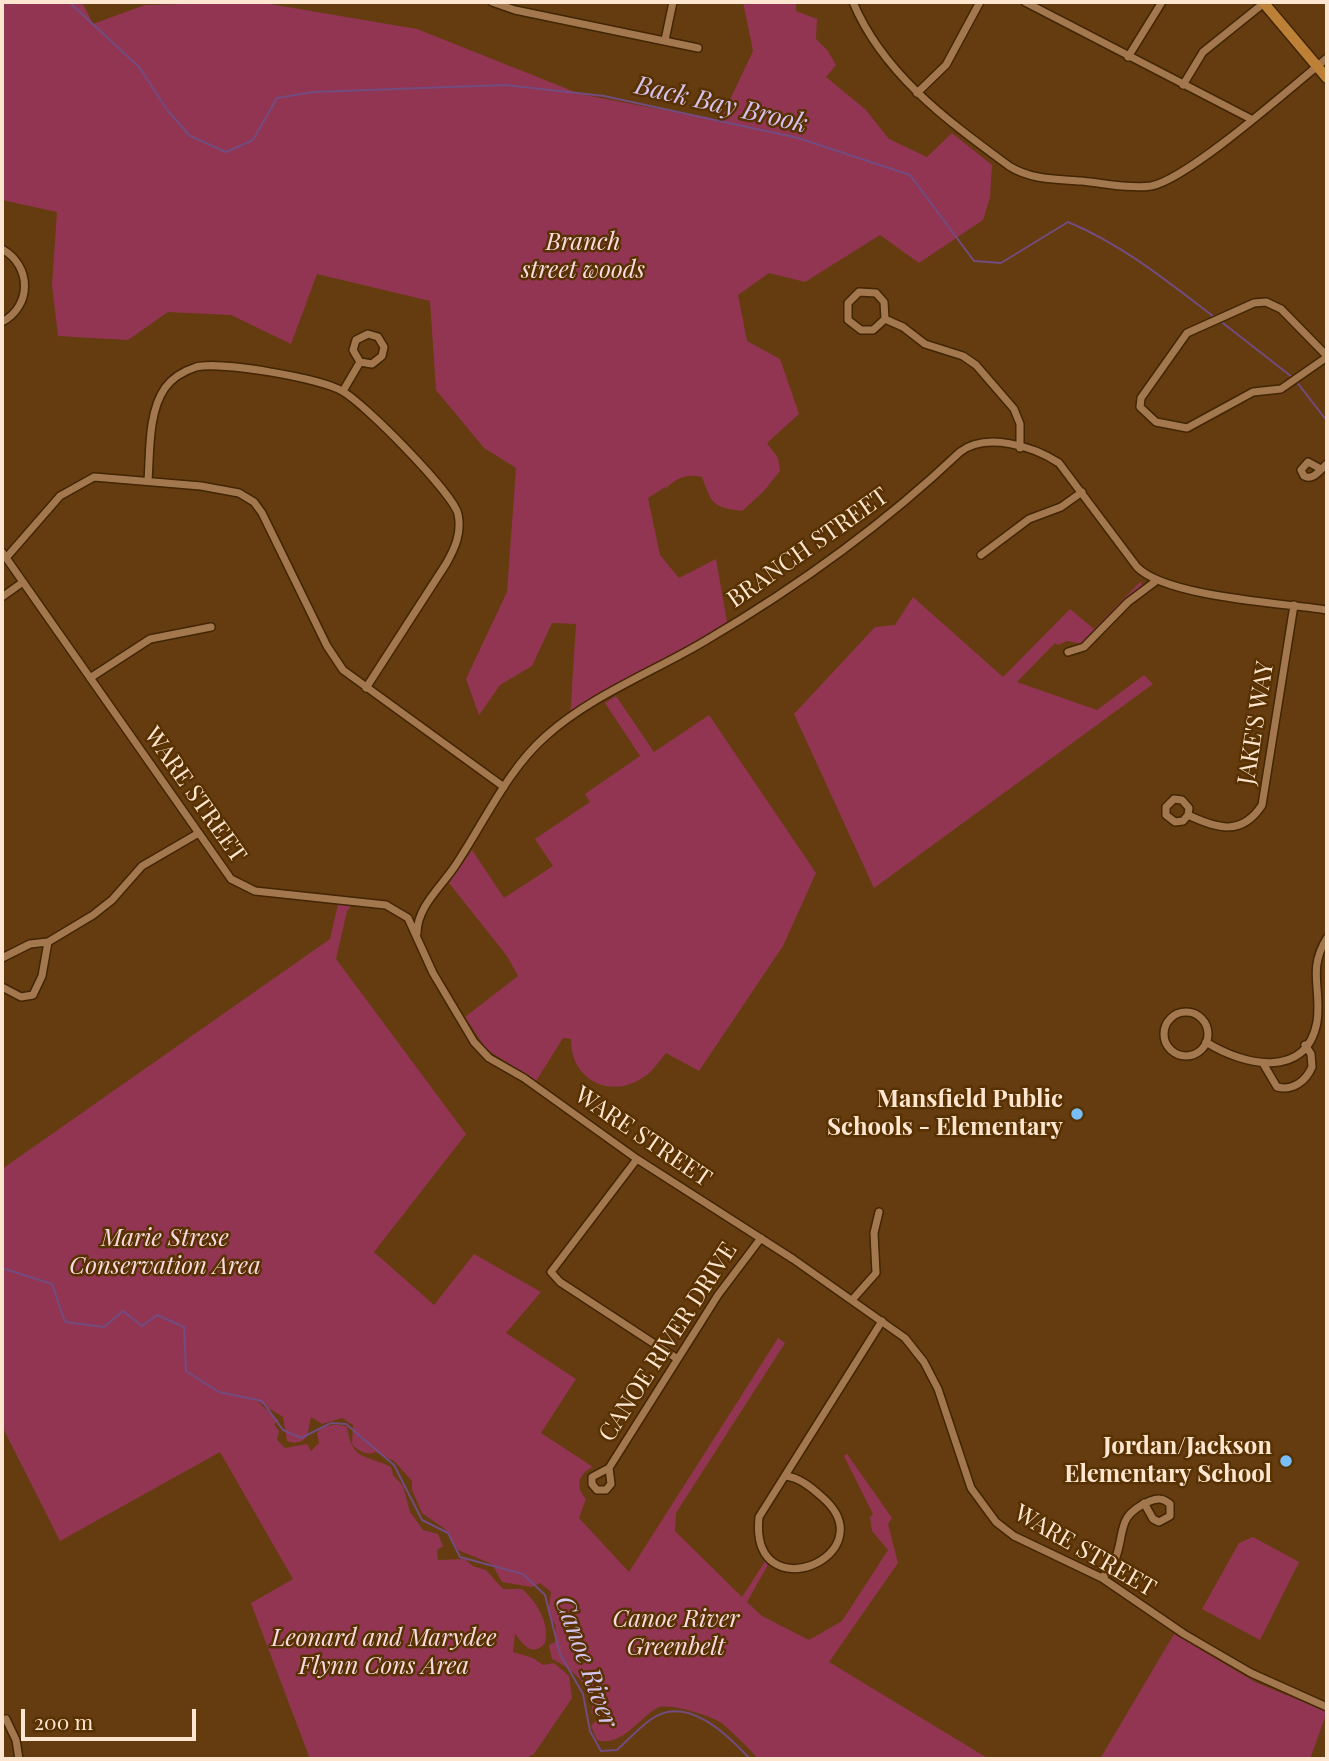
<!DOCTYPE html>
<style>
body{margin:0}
#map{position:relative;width:1329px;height:1761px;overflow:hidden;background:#643c10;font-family:"Playfair Display",serif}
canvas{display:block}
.frame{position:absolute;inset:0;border:4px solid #ffe6d0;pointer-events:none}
.scale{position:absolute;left:21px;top:1709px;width:175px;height:32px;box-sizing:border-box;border:4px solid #ffe6d0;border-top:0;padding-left:9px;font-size:21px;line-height:24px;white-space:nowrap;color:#ffe6d0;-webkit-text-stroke:5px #583102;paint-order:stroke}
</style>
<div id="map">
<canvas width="1329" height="1761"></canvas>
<div class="frame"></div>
<div class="scale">200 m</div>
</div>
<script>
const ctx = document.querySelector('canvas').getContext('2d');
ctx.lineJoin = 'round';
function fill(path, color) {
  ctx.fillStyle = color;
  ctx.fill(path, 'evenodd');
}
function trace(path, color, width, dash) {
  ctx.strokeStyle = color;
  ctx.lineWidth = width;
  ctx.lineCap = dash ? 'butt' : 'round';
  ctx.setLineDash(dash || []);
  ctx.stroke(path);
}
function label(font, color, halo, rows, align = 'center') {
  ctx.font = font + ' "Playfair Display",serif';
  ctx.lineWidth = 5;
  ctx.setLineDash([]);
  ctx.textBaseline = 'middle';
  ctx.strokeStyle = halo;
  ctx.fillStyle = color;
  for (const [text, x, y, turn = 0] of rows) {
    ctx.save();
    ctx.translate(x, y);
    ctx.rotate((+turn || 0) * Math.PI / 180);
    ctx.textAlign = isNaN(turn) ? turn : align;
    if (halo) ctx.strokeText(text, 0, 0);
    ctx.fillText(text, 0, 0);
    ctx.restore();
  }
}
fill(new Path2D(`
 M2,2H82L93,24L145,5L258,2L417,29L580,94L720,121L753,51L743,2H796V11L817,19L816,39L828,51L836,65L826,77L865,109L889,139L927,157L952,133L992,165L990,197L983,220L919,263L880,235L805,282L769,273L738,295L747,341L780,359L799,414L767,443L778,458L780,471L763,492L742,511C712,507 712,504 702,477C686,473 674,479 664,491L667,486L648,498L660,555L679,578L716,559L728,628L570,719L576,624L552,623L532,666L500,685L479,715L466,679L507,592L516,468L484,448L436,390L430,301L317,274L291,344L231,315L168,312L128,340L58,336L52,285L57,212L2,200Z
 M1141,581L1142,588L1130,595L1083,644L1067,641L1058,645L1055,643L1017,682L1097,710L1144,675L1153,684L874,888L794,714L875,627L895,625L913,597L1003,677L1070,609L1094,629Z
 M616,696L654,752L709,715L816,873L783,946L699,1071L666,1053C658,1063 651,1074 639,1080C605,1099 570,1076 571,1039L563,1038L536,1081L486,1049L465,1017L518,976L507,956L449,883L472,850L504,898L553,866L535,839L590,802L585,794L640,756L605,703Z
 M338,904L352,905L347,911L336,959L466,1134L374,1252L434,1305L474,1254L541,1292L506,1333L576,1379L541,1433L593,1467C578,1473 575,1487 586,1499L579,1518L629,1572L778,1338L785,1343L676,1513L675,1531L742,1597L766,1560L769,1563L747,1602L762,1616L809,1640L842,1621L888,1550L872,1531L870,1517L873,1514L844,1456L847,1454L892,1518L888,1524L898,1563L829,1662L989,1759H758C748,1747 735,1735 723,1724C714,1717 669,1702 657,1708C639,1718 621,1748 597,1740L591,1726L599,1717L591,1713C599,1691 570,1667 552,1659L549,1645L555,1642L556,1626L548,1613L551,1592L540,1583L532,1587L502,1582L492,1564L458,1550L445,1529L422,1513L412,1490V1481L394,1461L376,1452C367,1456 358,1451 352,1444L353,1425L342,1418L322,1424L311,1417L307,1437C301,1443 295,1444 287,1441L283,1417L257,1401L279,1421L274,1424L279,1431L277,1440L285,1448L307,1444L311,1451L319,1443L317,1433C323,1425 337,1423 347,1427C352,1461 365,1454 391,1467L393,1475L403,1486L410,1512L423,1530L438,1534L443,1546L437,1550L438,1560L465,1559L473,1566L486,1570L503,1589H522C536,1601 550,1623 545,1643C532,1658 522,1644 515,1633L513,1652L533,1658L543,1665L554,1663L569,1676L572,1698L534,1754L524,1759H310L251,1603L293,1579L220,1452L60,1541L2,1426V1169L330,939Z
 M1253,1537L1299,1562L1260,1640L1202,1609L1239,1543Z
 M1174,1634L1255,1682L1327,1712L1310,1759H1100Z`), '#923553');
trace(new Path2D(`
 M69,2L139,67L168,111L190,136L226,152L253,140L277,98L313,92L505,85L604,96L798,138L910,175L974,261L1001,263L1068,222C1123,245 1167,281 1214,317
 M1219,320L1292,377
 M1296,381L1327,421
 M2,1268L52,1284L65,1322L104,1327L123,1311L142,1326L157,1315L184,1327L186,1371L219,1392L262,1401L283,1430L301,1438L331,1423L346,1424L394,1465L422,1520L448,1533L460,1557L523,1574L545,1595L560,1654L583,1694L590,1731L601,1751L617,1750C628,1740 639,1728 650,1720C686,1693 728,1735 750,1759`), '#734b7e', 2);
const street = new Path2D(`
 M492,2L515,10L698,48
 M853,2C883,74 948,121 1009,166C1031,180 1056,179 1081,181C1103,183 1129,189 1151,186C1187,180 1294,85 1327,58
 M1025,2L1251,119
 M665,40L673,2
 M1128,57L1162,2
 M1183,85L1203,52L1264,3
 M917,93L946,65L980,2
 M2,249C32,266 32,306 2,322
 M885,319L873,330H861L848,320V303L859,292L876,293L884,302L885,319L903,327L925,344L963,356L976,365L1014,409L1020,424V448
 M1327,356L1281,309L1266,302L1254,303L1187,333L1141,398L1140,407L1156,422L1187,428L1253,392L1281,389L1327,357
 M343,391L360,362L372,364L382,356L384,347L378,337L368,334L356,340L353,350L360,362
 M1321,469L1308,462L1301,470L1304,476C1313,481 1320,470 1327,464
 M148,481C150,453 148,412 165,388C172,378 184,371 196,367C220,361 320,378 342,391C363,402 453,493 458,514C462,533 455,548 446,564L366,688
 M2,552L231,879L255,891L386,905L408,918L433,973L474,1042L489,1058L524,1078L637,1159L793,1259L905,1338L924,1362L938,1389L971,1488L996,1522L1014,1536L1102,1578L1184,1634L1251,1673L1327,1707
 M981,555L1029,519L1061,507L1082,492
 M6,558L60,496L94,477L201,486L239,493L254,502L262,513L327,646L343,670L504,787
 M2,597L23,582
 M1068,652L1084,647L1128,602L1156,581
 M90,678L150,639L211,627
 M1188,815L1183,821L1175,822L1166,815V807L1174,799L1182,800L1189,808L1188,815C1218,829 1242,836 1262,805L1294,605
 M417,933C417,907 441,887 455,866C484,823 507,770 546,736C592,695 653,672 705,641C797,587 883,525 960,452C986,432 1033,446 1059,463L1137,567C1166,597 1283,603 1327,610
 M2,958L30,944L48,942L93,915L112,900L142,866L197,834
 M2,987L21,997L33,995L42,976L48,942
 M1164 1034a22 22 0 1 1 44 0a22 22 0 1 1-44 0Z
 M1206,1042C1242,1065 1306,1081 1317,1022C1322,988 1307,970 1327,938
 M1264,1065L1277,1087C1293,1091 1306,1081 1312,1067L1311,1054L1305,1045
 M637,1159L551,1272L560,1282L676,1358
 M852,1300L876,1273L874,1233L879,1212
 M609,1468L592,1477V1484L597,1490H606L611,1484L609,1468L718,1295L761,1238
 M785,1476C799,1477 812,1488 822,1497C889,1555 749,1614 759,1517L882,1321
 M1102,1578C1107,1572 1113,1567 1115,1560C1126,1532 1115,1516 1150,1501C1158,1498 1163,1498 1170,1504V1516L1159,1522L1153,1519L1144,1503
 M6,1719L16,1740L19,1759`);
const secondary = new Path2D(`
 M1263,2L1327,78`);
trace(street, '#422503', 10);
trace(secondary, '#422503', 13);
trace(street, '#a4784f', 7);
trace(secondary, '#bd8037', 10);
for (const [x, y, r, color] of [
 [1077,1114,7,"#78bff7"],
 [1286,1461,7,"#78bff7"]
]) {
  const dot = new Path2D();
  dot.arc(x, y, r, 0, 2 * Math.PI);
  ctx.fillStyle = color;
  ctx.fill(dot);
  trace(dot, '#583102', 2.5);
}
label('italic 24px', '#f9dce2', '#583102', [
 ["Branch",583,243],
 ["street woods",583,271],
 ["Marie Strese",165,1239],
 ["Conservation Area",165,1267],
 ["Canoe River",676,1620],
 ["Greenbelt",676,1648],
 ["Leonard and Marydee",384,1639],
 ["Flynn Cons Area",384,1667]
]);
label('24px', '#ffe6d0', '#583102', [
 ["BRANCH STREET",808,548,-35],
 ["JAKE'S WAY",1256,723,-81],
 ["WARE STREET",195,795,55],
 ["WARE STREET",643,1137,34],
 ["CANOE RIVER DRIVE",668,1342,-57],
 ["WARE STREET",1085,1551,30]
]);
label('bold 24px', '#ffe6d0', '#583102', [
 ["Mansfield Public",1063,1100],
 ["Schools - Elementary",1063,1128],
 ["Jordan/Jackson",1272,1447],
 ["Elementary School",1272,1475]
], 'right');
label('italic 26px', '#d4c2ef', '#583102', [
 ["Back Bay Brook",721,105,13],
 ["Canoe River",586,1662,70]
]);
</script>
